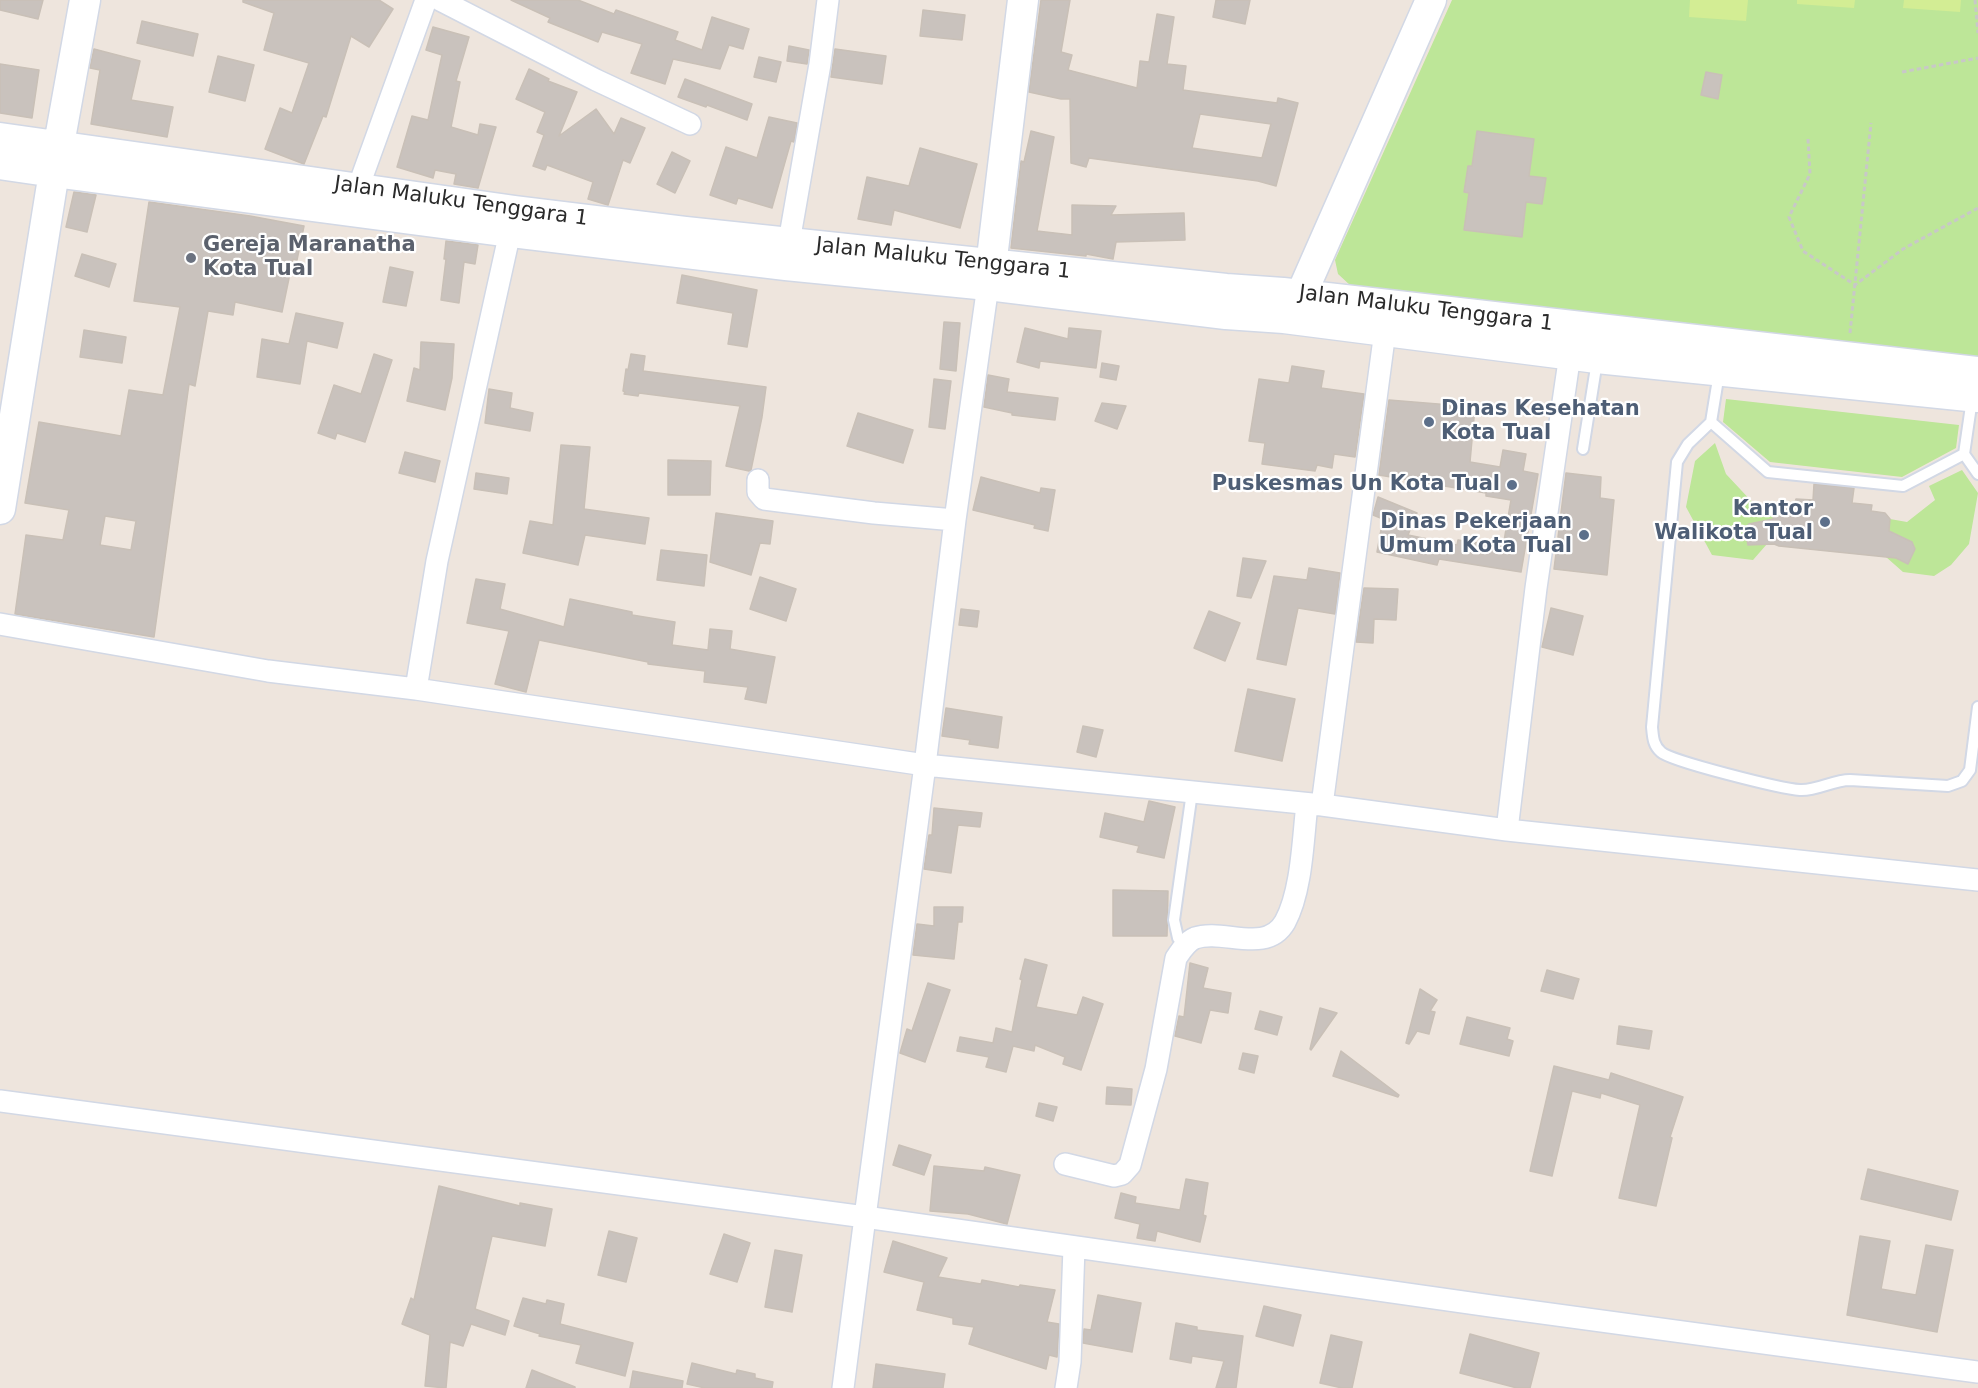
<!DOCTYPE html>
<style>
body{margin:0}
canvas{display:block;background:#eee5dd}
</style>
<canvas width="1978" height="1388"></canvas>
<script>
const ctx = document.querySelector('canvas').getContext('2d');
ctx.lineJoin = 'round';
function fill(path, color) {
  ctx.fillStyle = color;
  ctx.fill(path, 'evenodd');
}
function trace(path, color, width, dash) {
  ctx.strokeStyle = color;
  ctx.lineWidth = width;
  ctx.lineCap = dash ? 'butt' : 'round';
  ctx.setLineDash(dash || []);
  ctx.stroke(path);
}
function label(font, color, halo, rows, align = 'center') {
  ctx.font = font + ' "DejaVu Sans",sans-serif';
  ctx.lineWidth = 4.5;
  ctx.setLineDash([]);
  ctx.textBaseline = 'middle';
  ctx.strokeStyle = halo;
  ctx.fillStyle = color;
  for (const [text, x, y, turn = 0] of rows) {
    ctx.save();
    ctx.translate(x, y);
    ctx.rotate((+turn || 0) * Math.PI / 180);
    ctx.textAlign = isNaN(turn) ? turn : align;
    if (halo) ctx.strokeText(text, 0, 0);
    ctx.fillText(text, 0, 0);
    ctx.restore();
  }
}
fill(new Path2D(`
 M1452,0H1978V359L1351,286L1338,274L1335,260Z
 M1726,399L1959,425L1956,448L1902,477L1770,462L1723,422Z
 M1715,443L1726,474L1755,505L1774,510L1773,519L1749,524L1745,529L1749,544H1767L1753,560L1712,555L1686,507L1695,461Z
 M1962,470L1978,493L1969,544L1951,565L1934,576L1903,572L1886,557L1915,549L1912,542L1889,531L1890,519L1907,522L1935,500L1929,486Z`), '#bde698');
fill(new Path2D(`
 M1690,0H1748L1746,21L1689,17Z
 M1797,0H1855L1854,8L1797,4Z
 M1904,0H1961L1960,12L1903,8Z`), '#d3ed94');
const building = new Path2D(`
 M0,0H43L38,19L0,10Z
 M243,0H379L393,9L369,47L351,36L326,117L323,116L304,164L265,149L280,108L292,113L309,63L264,50L274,13L243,2Z
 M511,0H578L614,14L616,10L678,32L675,40L702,50L712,17L749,29L743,49L729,45L720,69L673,59L665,84L631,73L642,44L602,32L598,42L548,22L550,18Z
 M1041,0H1070L1061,52L1072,55L1068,70L1137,88L1140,61L1149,62L1157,14L1174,17L1167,64L1186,66L1183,90L1277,103L1278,98L1298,103L1276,186L1258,181L1089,158L1086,167L1071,163L1070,99H1061L1029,92ZM1200,114L1271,124L1262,158L1192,148Z
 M1216,0H1250L1245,24L1213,17Z
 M923,10L965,15L962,40L920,36Z
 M142,21L198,34L193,56L137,43Z
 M433,27L469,37L456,81L460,82L451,127L478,135L480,124L496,127L478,188L454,184L456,174L435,170L433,178L397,167L412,116L428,120L442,55L426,50Z
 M789,46L809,50L807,64L787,61Z
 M94,49L140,61L131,100L173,107L167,137L91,124L100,70L90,68Z
 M835,49L886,56L882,84L831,77Z
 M218,56L254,65L245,101L209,92Z
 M759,57L781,62L776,82L754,77Z
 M0,64L39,70L32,118L0,113Z
 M529,69L549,79L548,81L577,92L559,136L596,109L614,134L621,118L645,128L630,163L623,160L608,205L588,199L593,182L547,165L545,170L533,166L544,135L537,132L545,112L516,99Z
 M1706,72L1722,75L1718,99L1701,95Z
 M685,79L752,104L747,120L707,105L706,107L678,97Z
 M769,117L797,123L794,142L791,141L772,208L738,198L736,204L710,195L726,147L757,158Z
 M1031,131L1054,137L1037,231L1072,235V205L1116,206L1111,215L1184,213L1185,240L1116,242L1113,259L1086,254V256L1011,248L1021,161L1024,162Z
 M1477,131L1534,139L1529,176L1546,178L1542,204L1526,202L1522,237L1464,230L1469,193L1464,192L1468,166H1472Z
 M920,148L977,164L960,228L894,210L891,225L858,219L867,177L909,186Z
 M672,152L690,161L675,193L657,184Z
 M74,192L96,195L87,232L66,227Z
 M149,202L250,216L304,226L297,260L293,259L282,312L235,302L233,315L208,311L195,386L189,384L154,637L15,614L26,535L63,540L69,510L25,503L39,422L121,436L129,390L163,395L180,307L134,301ZM105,516L136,521L131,550L100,545Z
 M446,241L478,245L475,264L464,262L459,303L441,300L446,259H444Z
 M82,254L116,264L109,287L75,276Z
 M390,267L413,272L406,306L383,302Z
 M682,275L757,290L747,347L728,344L733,313L677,303Z
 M296,313L343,323L337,348L307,341L300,384L257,377L262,339L289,344Z
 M944,322L960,323L956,371L940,369Z
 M1025,328L1068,339L1069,328L1101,331L1096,368L1040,361L1039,368L1017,362Z
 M84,330L126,337L122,363L80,357Z
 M421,342L454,344L452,378L445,410L407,401L414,368L420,370Z
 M374,354L392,360L365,442L337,433L335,439L318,433L334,385L361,394Z
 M631,354L645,356L643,371L766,387L762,417L751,470L749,471L726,466L740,406L639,393L638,396L624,394L625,392L623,391L626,369L628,370Z
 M1102,363L1119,366L1116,380L1100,377Z
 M1292,366L1324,371L1321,388L1364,394L1355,457L1334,454L1332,468L1317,465L1315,471L1262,464L1265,443L1249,441L1259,379L1289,383Z
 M988,375L1009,379L1007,392L1058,398L1055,420L1012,415V413L984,407Z
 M934,379L951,381L945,429L929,427Z
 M489,389L512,393L510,408L533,413L530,431L485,423Z
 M1389,400L1475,407L1470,462L1500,467L1503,450L1526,454L1523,471L1538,474L1521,572L1439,559L1437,565L1377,552L1383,519L1373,515L1378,497L1417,513L1408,535L1457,545L1458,540L1503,547L1511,500L1486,496V493L1379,475Z
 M1102,403L1126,406L1117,429L1095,421Z
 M858,413L913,430L903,463L847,446Z
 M561,445L590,447L584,509L649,518L645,544L585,535L578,565L523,553L530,521L553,525Z
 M405,452L440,461L435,482L399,473Z
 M668,460L711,461L710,495H668Z
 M476,473L509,478L507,494L474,489Z
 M1566,473L1601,477L1600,498L1614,500L1607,575L1554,569Z
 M981,477L1040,493L1041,488L1055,490L1048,531L1034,528L1035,525L973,510Z
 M1814,484L1854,488L1852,503L1872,505L1871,511L1885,513L1890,519L1889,531L1912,542L1915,549L1908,564L1896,558L1779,546L1774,544L1748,545L1745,529L1749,524L1773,519L1774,510L1781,504L1794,505L1796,499L1813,500Z
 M716,513L773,521L770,544L760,543L751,575L710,562Z
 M661,550L707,555L704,586L657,580Z
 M1243,558L1266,561L1251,598L1237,596Z
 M1309,568L1340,573L1335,614L1298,608L1286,665L1257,659L1274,576L1307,580Z
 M760,577L796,589L786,621L750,609Z
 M476,579L505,584L500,609L564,627L570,599L632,612V615L675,622L672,645L708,650L710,629L732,631L730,649L775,657L766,703L745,699L748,687L704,682L705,671L648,664V662L539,640L526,692L495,684L509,631L467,623Z
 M1364,588L1398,589L1396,620L1374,619L1373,643L1356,642Z
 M1551,608L1583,616L1573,655L1542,647Z
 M961,609L979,611L977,627L959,625Z
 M1209,611L1240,623L1225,661L1194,648Z
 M1248,689L1295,699L1282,761L1235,751Z
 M946,708L1002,717L998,748L969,744L970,740L942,736Z
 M1083,726L1103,730L1096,757L1077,752Z
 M1149,801L1175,807L1164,858L1137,852L1139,846L1100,837L1105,813L1144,822Z
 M934,808L982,813L980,827L958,825L951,873L924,869L929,835H932Z
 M1113,890L1168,891L1167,936H1113Z
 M934,907H963L962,922H958L954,959L913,955L917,924L934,926Z
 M1025,959L1047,965L1036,1007L1077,1015L1083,997L1103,1004L1081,1070L1063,1064L1065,1057L1035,1045L1034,1051L1013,1046L1006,1072L986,1067L989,1057L957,1051L960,1037L993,1043L996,1028L1012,1032L1022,980L1020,979Z
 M1190,963L1208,968L1203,988L1231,993L1228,1013L1210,1010L1201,1043L1175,1036L1179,1016L1184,1017Z
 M1547,970L1579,979L1573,999L1541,991Z
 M928,983L950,990L925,1062L900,1053L907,1029L912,1031Z
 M1420,989L1437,1000L1430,1011L1435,1012L1429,1034L1417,1031L1409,1044L1406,1043Z
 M1320,1008L1337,1013L1311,1050L1310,1049Z
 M1260,1011L1282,1017L1277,1035L1255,1029Z
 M1467,1017L1510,1028L1507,1039L1513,1041L1509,1056L1460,1044Z
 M1619,1026L1652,1031L1649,1049L1617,1044Z
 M1341,1051L1399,1095L1398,1097L1333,1076Z
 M1243,1053L1258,1056L1254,1073L1239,1069Z
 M1554,1066L1609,1080L1611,1073L1683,1097L1670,1137L1672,1138L1656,1206L1619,1198L1640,1105L1601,1093L1600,1098L1572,1091L1552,1176L1530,1171Z
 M1107,1087L1132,1089L1131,1105L1106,1104Z
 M1039,1103L1057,1107L1053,1121L1036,1116Z
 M899,1145L931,1155L924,1175L893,1165Z
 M934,1166L984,1171L985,1167L1020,1175L1007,1224L968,1214L930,1211Z
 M1868,1169L1958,1191L1951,1220L1861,1199Z
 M1186,1179L1208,1183L1203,1215L1206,1216L1200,1242L1157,1231L1155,1241L1137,1238L1140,1224L1115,1218L1121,1193L1136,1197L1135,1203L1180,1210Z
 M439,1186L520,1206V1203L552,1209L545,1246L492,1236L475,1309L509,1321L505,1335L471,1324L463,1346L450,1342L446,1388L425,1386L430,1335L402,1324L411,1298L414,1300Z
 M609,1231L637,1238L626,1282L598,1275Z
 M724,1234L750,1243L737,1282L710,1274Z
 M1860,1236L1890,1241L1881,1289L1916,1295L1926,1245L1953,1250L1937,1332L1847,1315Z
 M893,1241L947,1258L938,1277L981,1284L982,1280L1019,1287L1020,1285L1055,1290L1047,1322L1059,1324L1057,1357L1049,1355L1046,1369L969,1344L974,1327L953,1324V1318L917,1310L924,1282L884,1272Z
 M775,1250L802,1255L792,1312L765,1307Z
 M1098,1295L1141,1303L1132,1352L1083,1343L1084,1329L1091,1330Z
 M523,1298L546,1304L547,1300L564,1304L560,1324L633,1343L625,1376L576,1363L581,1345L539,1336L540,1334L514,1326Z
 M1264,1306L1301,1315L1293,1346L1256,1336Z
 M1176,1323L1197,1327V1330L1243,1336L1236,1388H1216L1224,1361L1192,1356L1191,1363L1170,1359Z
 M1470,1334L1539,1353L1530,1388H1517L1460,1373Z
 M1331,1335L1362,1342L1352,1388H1342L1320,1383Z
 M692,1363L736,1374L737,1370L755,1374V1378L773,1382L772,1388H705L687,1384Z
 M876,1364L945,1374L943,1388H873Z
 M532,1370L575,1387V1388H526Z
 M633,1371L683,1381L682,1388H630Z`);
fill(building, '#c9c2bd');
trace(building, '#c9c0b7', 1.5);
const lane = new Path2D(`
 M1719,373L1711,422L1688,444L1677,462L1652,727C1653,737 1653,745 1661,752C1670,761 1782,789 1800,790C1817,791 1833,780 1850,780L1948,786L1962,781L1970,770L1978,707
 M1972,399L1964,454L1978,474
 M1711,422L1768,472L1903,486L1964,454
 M1583,449L1597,361
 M1185,946L1178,938L1174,920L1192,792`);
const street = new Path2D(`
 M440,0L596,80L690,124
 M358,188L426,0
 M789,242L820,64L828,0
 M758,480V492L764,499L874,513L955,520
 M0,624L268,671L416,689L925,765L955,520L988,285
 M416,689L437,561L510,232
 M1322,805L1385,331
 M1507,830L1536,588L1570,354
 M0,1101L865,1217L925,765L1322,805L1507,830L1978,880
 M1065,1164L1114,1176L1122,1174L1130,1165L1156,1069L1176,958C1181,951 1186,942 1195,938C1223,928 1266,955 1285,922C1302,891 1303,838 1307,804
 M843,1388L865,1217L1491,1306L1978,1372
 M1066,1388L1070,1362L1074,1247`);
const secondary = new Path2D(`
 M0,138L515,211L685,232L1226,289L1283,293L1978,372
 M0,164L54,172L510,232L786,265L988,285L1226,314L1284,318L1597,358L1978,397
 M989,283L1023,0
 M1296,314L1301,295L1431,0
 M0,509L54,172L85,0`);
trace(lane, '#d2d8e5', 14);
trace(street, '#d2d8e5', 24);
trace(secondary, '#d2d8e5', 33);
trace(new Path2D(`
 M1975,0L1978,33
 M1902,72L1978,58
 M1808,139L1810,174L1789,217L1803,251L1855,285L1903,249L1978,208
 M1850,333L1871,123`), '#c8c8c8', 3, [4.5, 3]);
trace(lane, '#fff', 10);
trace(street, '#fff', 21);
trace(secondary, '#fff', 30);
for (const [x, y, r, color] of [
 [191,258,6,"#6b7280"],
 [1429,422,6,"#5c6f8a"],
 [1512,485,6,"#5c6f8a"],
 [1825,522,6,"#5c6f8a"],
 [1584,535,6,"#5c6f8a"]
]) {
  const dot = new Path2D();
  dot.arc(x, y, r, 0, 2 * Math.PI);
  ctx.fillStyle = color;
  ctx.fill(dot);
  trace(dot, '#fff', 2);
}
label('21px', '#2b2b2b', '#fff', [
 ["Jalan Maluku Tenggara 1",461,202,8],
 ["Jalan Maluku Tenggara 1",943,259,6],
 ["Jalan Maluku Tenggara 1",1426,309,7]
]);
label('bold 21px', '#5b616d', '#fff', [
 ["Gereja Maranatha",203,246],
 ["Kota Tual",203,270]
], 'left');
label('bold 21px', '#4e5e75', '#fff', [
 ["Dinas Kesehatan",1441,410,"left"],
 ["Kota Tual",1441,434,"left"],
 ["Puskesmas Un Kota Tual",1500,485],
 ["Kantor",1813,510],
 ["Walikota Tual",1813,534],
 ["Dinas Pekerjaan",1572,523],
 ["Umum Kota Tual",1572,547]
], 'right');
</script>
